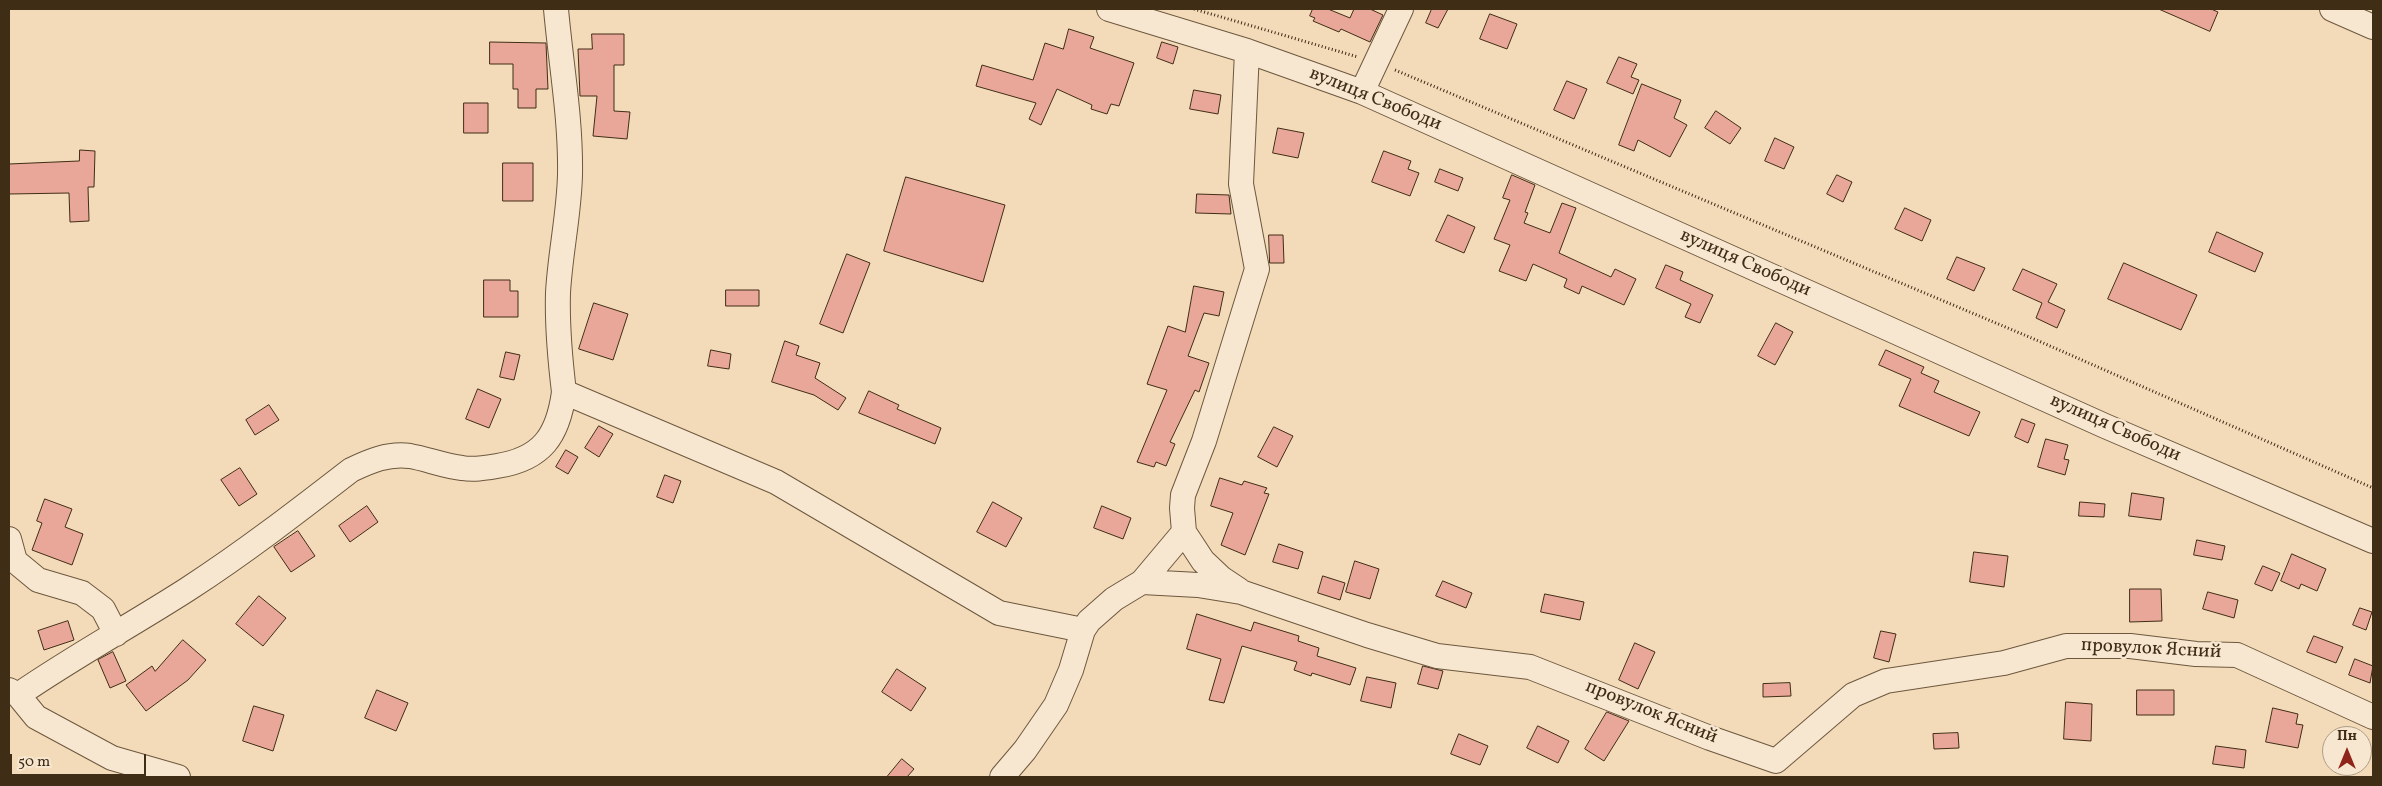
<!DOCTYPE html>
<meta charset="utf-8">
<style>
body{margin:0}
#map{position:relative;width:2382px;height:786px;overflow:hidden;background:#f3dab8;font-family:Vollkorn,serif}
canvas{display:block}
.frame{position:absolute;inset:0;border:10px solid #402d16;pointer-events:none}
.north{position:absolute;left:2322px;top:726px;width:50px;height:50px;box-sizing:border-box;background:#f7e7d1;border:1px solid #ae9d86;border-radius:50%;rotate:0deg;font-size:14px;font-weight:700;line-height:20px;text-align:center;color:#402d16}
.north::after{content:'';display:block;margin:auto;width:18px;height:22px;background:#8f2418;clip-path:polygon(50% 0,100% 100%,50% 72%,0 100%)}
.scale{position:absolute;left:10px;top:754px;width:136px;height:22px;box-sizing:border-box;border:2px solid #402d16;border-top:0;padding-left:6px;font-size:15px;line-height:18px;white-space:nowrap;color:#402d16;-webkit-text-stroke:4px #f7e7d1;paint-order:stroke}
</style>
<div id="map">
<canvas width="2382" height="786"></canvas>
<div class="frame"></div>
<div class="north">Пн</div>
<div class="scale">50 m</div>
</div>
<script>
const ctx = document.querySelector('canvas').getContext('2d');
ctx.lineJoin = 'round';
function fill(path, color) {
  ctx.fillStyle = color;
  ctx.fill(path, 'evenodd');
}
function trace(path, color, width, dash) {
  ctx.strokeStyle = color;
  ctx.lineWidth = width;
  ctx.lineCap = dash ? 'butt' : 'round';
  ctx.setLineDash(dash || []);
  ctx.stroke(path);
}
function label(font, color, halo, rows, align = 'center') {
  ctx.font = font + ' Vollkorn,serif';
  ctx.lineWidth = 5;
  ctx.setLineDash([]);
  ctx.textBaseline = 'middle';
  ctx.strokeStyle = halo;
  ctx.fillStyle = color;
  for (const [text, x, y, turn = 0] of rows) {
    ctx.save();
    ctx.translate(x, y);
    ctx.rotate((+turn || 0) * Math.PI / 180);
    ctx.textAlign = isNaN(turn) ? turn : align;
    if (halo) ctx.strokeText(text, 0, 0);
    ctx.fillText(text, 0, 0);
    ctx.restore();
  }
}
const building = new Path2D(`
 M1313,9H1328L1350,18L1354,9H1370L1383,15L1370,42L1341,29L1339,32L1313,21L1315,18L1310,16Z
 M1432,9H1448L1438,28L1426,23Z
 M2159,9H2211L2218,12L2210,31Z
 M1490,14L1517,24L1507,49L1480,39Z
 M1069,29L1094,37L1090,48L1134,63L1119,106L1111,104L1107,114L1091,109L1092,105L1057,89L1041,125L1029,119L1036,103L976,86L982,65L1033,80L1045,43L1063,49Z
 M592,34H624V65H614V111L630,112L627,139L593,136L597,96H580L578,49H592Z
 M490,42L546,43L548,89H536V108H518V89H513V64H490Z
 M1162,42L1178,47L1173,64L1157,58Z
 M1619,57L1637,64L1631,77L1639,80L1633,94L1607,83Z
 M1567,81L1587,89L1574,119L1554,110Z
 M1642,84L1681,100L1674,118L1687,125L1670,157L1638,140L1634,151L1619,145Z
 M1194,90L1221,95L1218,114L1190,109Z
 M464,103H488V133H464Z
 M1716,111L1741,128L1730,144L1705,128Z
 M1278,128L1304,133L1298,158L1273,153Z
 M1775,138L1794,147L1784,169L1765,161Z
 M80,150L95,151L94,187H88L89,221L70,222L69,193L9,194V164L79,161Z
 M1384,151L1411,161L1408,169L1419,173L1410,196L1372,182Z
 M503,163H533V201H503Z
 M1440,169L1463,178L1458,191L1435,182Z
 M1512,175L1535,185L1525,212L1528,213L1524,223L1550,233L1562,203L1576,208L1559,253L1611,277L1615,269L1636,279L1624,305L1582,286L1579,294L1564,287L1567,279L1533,264L1526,281L1499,271L1510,245L1494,239L1510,200L1503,198Z
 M1837,175L1852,182L1843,202L1827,194Z
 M906,177L1005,205L983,282L884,251Z
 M1197,194L1229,195L1231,214L1196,213Z
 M1905,208L1931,220L1922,241L1895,229Z
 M1448,215L1475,227L1464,253L1436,241Z
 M2217,232L2263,253L2255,272L2209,252Z
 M1269,235H1283L1284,263H1270Z
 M847,254L870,263L843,333L820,324Z
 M1957,257L1985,268L1974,291L1947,279Z
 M2124,263L2197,295L2181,330L2108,299Z
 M1666,265L1683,272L1680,280L1713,295L1700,323L1685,317L1691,304L1656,288Z
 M2023,269L2057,284L2048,302L2065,310L2057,328L2036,318L2042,303L2013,290Z
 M484,280H510V291H518V317H484Z
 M1194,286L1224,292L1219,316L1204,313L1188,356L1209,363L1199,392L1195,390L1170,442L1175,444L1166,466L1156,462L1154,467L1137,462L1167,390L1147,384L1168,326L1185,332Z
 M726,290H759V306H726Z
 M594,303L628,314L613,360L579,349Z
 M1776,323L1793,332L1775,365L1758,356Z
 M785,341L799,346L796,355L820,363L815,378L846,398L838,410L814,395L772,382Z
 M711,350L731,354L729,369L708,366Z
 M1886,350L1924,367L1921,373L1939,381L1934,392L1980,412L1969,436L1899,406L1911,379L1879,365Z
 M506,352L520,355L514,380L500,377Z
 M478,389L501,399L489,428L466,419Z
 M869,391L899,405L897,409L941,428L935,444L859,413Z
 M269,405L279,420L255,435L246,420Z
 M2022,419L2035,424L2028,443L2015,437Z
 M599,426L613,434L599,457L585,448Z
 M1274,427L1293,436L1277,467L1258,457Z
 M2046,439L2068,445L2064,459L2069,460L2065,475L2038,467Z
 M566,450L578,457L568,474L556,467Z
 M240,468L257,494L239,506L221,480Z
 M665,475L681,481L673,503L657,497Z
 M1220,478L1242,485L1244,481L1267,488L1264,493L1269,494L1245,555L1221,545L1233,513L1211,506Z
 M2132,493L2164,498L2161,520L2129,516Z
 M45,499L72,509L65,527L83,534L72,565L32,550L42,523L37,521Z
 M993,502L1022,518L1006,547L977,532Z
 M2080,502L2105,504L2104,517L2079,516Z
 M367,506L378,522L350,542L339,526Z
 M1102,506L1131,518L1123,539L1094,528Z
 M298,531L315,556L291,572L274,547Z
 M2197,540L2225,546L2222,560L2194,555Z
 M1279,544L1303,552L1298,569L1273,562Z
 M1974,552L2008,556L2004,587L1970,582Z
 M2292,554L2326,569L2317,591L2301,584L2299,589L2281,581Z
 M1355,561L1379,569L1370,599L1346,592Z
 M2263,566L2280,573L2272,591L2255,584Z
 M1323,576L1345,583L1340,600L1318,593Z
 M1443,581L1472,593L1466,608L1436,596Z
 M2130,589H2161L2162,621L2130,622Z
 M2208,592L2238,600L2234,618L2203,609Z
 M1545,594L1584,602L1580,620L1541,612Z
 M259,596L286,618L263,646L236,624Z
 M2360,608L2372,612L2366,630L2353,625Z
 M1197,614L1251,631L1254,622L1299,636L1298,641L1319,648L1317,656L1356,668L1350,685L1312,673L1311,676L1294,670L1297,662L1242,646L1224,703L1209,700L1221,659L1187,649Z
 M68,621L74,640L44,650L38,631Z
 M1881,631L1896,634L1889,662L1874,658Z
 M2314,636L2343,647L2336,663L2307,652Z
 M183,640L206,660L188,680L146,711L126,685L152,666L155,671Z
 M1635,643L1655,652L1638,689L1619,680Z
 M113,652L126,681L110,688L98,660Z
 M2355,659L2373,666L2370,683L2349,675Z
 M1423,666L1443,671L1438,689L1418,684Z
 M897,669L926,688L911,711L882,692Z
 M1367,677L1396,683L1391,708L1361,701Z
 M1790,683L1791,696L1763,697V684Z
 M377,690L408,703L396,731L365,718Z
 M2137,690H2174V715H2137Z
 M2066,702L2092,704L2091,741L2064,739Z
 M254,706L284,715L273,751L243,741Z
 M2273,708L2298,714L2296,724L2303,725L2298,748L2266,742Z
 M1607,712L1629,721L1604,761L1585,749Z
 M1538,726L1569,741L1558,763L1527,748Z
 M1958,733L1959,748L1934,749L1933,734Z
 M1459,734L1488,746L1480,765L1451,754Z
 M2216,746L2246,750L2244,768L2213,764Z
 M902,759L914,769L907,777H887Z`);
fill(building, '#e8a798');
trace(building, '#402d16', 1);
const minor = new Path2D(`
 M556,9C561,65 571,119 570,175C569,215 560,254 558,293C557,326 560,359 564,392L776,482L999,613L1083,630
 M1109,9L1247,51L1362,92L2105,426L2373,541
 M2332,9L2373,27
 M1362,92L1401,9
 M9,539L15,561L38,580L82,593L103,609L116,634
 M1142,582L1184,532
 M1239,590L1221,578L1203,561L1184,532L1182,508L1183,495L1204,441L1257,269L1241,184L1247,51
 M9,690L18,695L36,717L112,758L178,777
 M18,695C73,657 132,625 188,589C245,552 298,511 351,470C370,461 388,453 410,456C427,459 444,466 462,468C474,470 485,468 497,466C542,459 558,436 564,392
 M1002,777L1025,750L1056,705L1071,670L1083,630L1089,621L1114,599L1142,582L1198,585L1241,592L1367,635L1437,656L1530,667L1710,738L1776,761L1853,695L1886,681L2004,663L2066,646H2130L2196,654L2237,655L2373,717`);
trace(minor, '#6d583e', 26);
trace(new Path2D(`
 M1194,9L1358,57
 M1395,70L2041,342L2373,488`), '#402d16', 3, [1, 2.5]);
trace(minor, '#f7e7d1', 24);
label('19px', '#402d16', '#f7e7d1', [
 ["вулиця Свободи",1375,100,22],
 ["вулиця Свободи",1745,264,24],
 ["вулиця Свободи",2115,429,24],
 ["провулок Ясний",2151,650,3],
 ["провулок Ясний",1651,713,22]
]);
</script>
